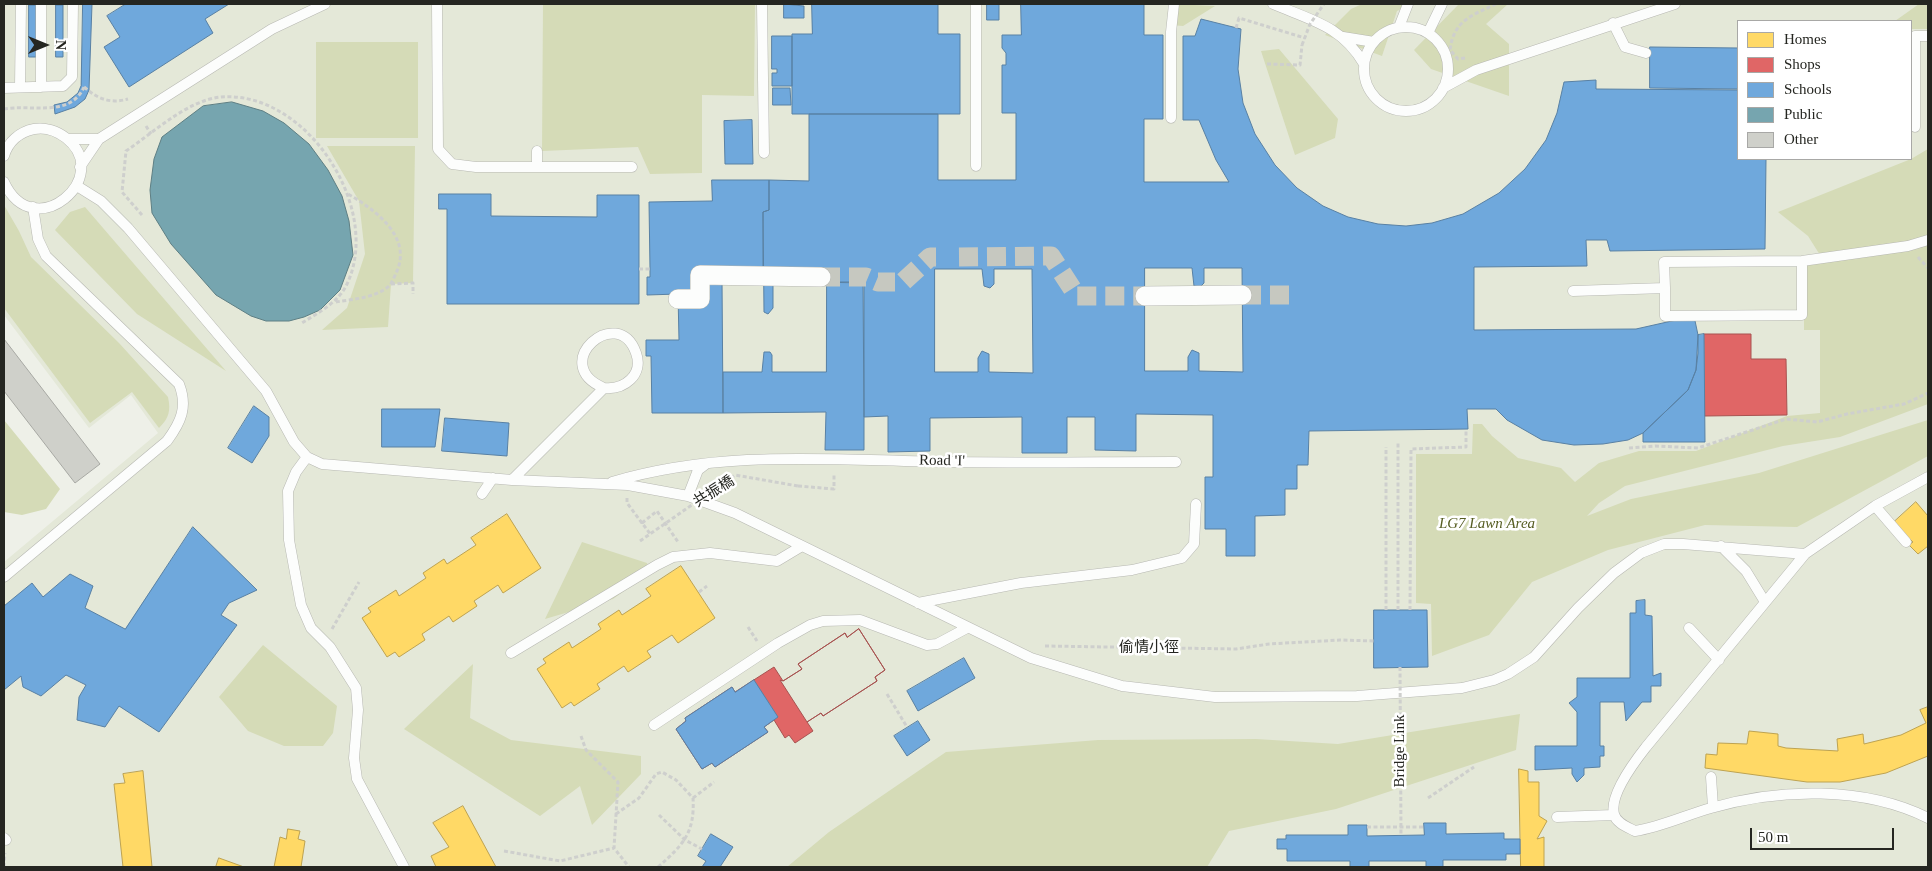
<!DOCTYPE html>
<meta charset="utf-8">
<style>
body{margin:0}
#map{position:relative;width:1932px;height:871px;overflow:hidden;background:#eef0e8;font-family:"Times New Roman",serif}
canvas{display:block}
.frame{position:absolute;inset:0;border:5px solid #252621;pointer-events:none}
.legend{position:absolute;left:1737px;top:20px;width:175px;height:140px;box-sizing:border-box;background:#fff;border:1px solid #a8a8a6;margin:0;padding:6px 9px;list-style:none;font-size:15px;color:#252621}
.legend li{display:flex;align-items:center;gap:10px;height:25px}
.legend b{width:25px;border:1px solid #a8a8a6}
.north{position:absolute;left:20px;top:20px;width:50px;height:50px;-webkit-text-stroke:4px #fff;paint-order:stroke;rotate:90deg;font-size:14px;font-weight:700;line-height:20px;text-align:center;color:#252621}
.north::after{content:'';display:block;margin:auto;width:18px;height:22px;background:#252621;clip-path:polygon(50% 0,100% 100%,50% 72%,0 100%)}
.scale{position:absolute;left:1750px;top:828px;width:144px;height:22px;box-sizing:border-box;border:2px solid #252621;border-top:0;padding-left:6px;font-size:15px;line-height:18px;white-space:nowrap;color:#252621;-webkit-text-stroke:4px #fff;paint-order:stroke}
</style>
<div id="map">
<canvas width="1932" height="871"></canvas>
<div class="frame"></div>
<ul class="legend">
<li><b style="height:14px;background:#ffd966"></b>Homes</li>
<li><b style="height:14px;background:#e06666"></b>Shops</li>
<li><b style="height:14px;background:#6fa8dc"></b>Schools</li>
<li><b style="height:14px;background:#76a5af"></b>Public</li>
<li><b style="height:14px;background:#cfd0ca"></b>Other</li>
</ul>
<div class="north">N</div>
<div class="scale">50 m</div>
</div>
<script>
const ctx = document.querySelector('canvas').getContext('2d');
ctx.lineJoin = 'round';
function fill(path, color) {
  ctx.fillStyle = color;
  ctx.fill(path, 'evenodd');
}
function trace(path, color, width, dash) {
  ctx.strokeStyle = color;
  ctx.lineWidth = width;
  ctx.lineCap = dash ? 'butt' : 'round';
  ctx.setLineDash(dash || []);
  ctx.stroke(path);
}
function label(font, color, halo, rows, align = 'center') {
  ctx.font = font + ' "Times New Roman","Noto Sans TC",serif';
  ctx.lineWidth = 5;
  ctx.setLineDash([]);
  ctx.textBaseline = 'middle';
  ctx.strokeStyle = halo;
  ctx.fillStyle = color;
  for (const [text, x, y, turn = 0] of rows) {
    ctx.save();
    ctx.translate(x, y);
    ctx.rotate((+turn || 0) * Math.PI / 180);
    ctx.textAlign = isNaN(turn) ? turn : align;
    if (halo) ctx.strokeText(text, 0, 0);
    ctx.fillText(text, 0, 0);
    ctx.restore();
  }
}
fill(new Path2D(`
 M4,4H1928V867H4V562L158,433L131,395L89,428L4,315ZM1738,21H1911V159H1738Z`), '#e4e8d8');
fill(new Path2D(`
 M543,4H755L754,96L702,95V173L650,174L638,147L542,151Z
 M1174,4L1215,6L1183,26L1171,25Z
 M1362,4H1412L1397,11L1382,56L1325,35L1351,9Z
 M1459,4H1508L1486,24L1509,44V96L1431,69L1414,50Z
 M1919,4H1928V29H1911V21H1895Z
 M316,42H418V138H316Z
 M1279,49L1338,119L1335,138L1295,155L1261,51Z
 M327,146H415L413,283L391,284L388,327L322,330L347,308L365,254L359,201Z
 M1928,149V404L1840,437L1783,446L1625,486L1599,503L1587,516L1631,499L1759,473L1928,420V456L1797,527L1705,525L1608,550L1532,582L1489,635L1432,656L1431,604L1416,603V454H1472L1473,424H1482L1492,436L1518,458L1561,468L1575,482L1599,463L1639,451H1696L1787,416L1820,413V330H1804V264L1825,263L1808,236L1778,212L1911,159Z
 M4,205L19,231L31,257L119,343L168,397C171,411 169,418 159,428L132,392L90,423L4,308Z
 M85,207L226,371L137,314L55,230L70,212Z
 M4,420L60,489L46,509L22,515L4,512Z
 M582,542L647,563L649,573L613,599L545,619Z
 M263,645L337,706L333,733L323,746H284L248,731L219,697Z
 M473,664L470,718L511,740L641,756V774L592,825L580,786L540,816L404,729Z
 M1520,714L1516,750L1336,809L1229,831L1207,867H787L829,832L946,752L1098,740L1256,739L1338,744Z`), '#d5dbb7');
const homes = new Path2D(`
 M1916,502L1928,516V546L1918,554L1909,545L1913,542L1893,523Z
 M507,514L541,568L503,593L498,585L474,601L477,606L453,622L449,616L422,634L425,640L399,657L395,652L387,657L362,618L371,612L368,608L396,590L399,596L426,578L423,573L444,559L447,564L476,545L471,538Z
 M681,566L715,618L678,643L672,635L647,651L651,657L628,672L624,666L597,684L600,689L574,706L571,702L562,708L537,669L546,663L543,659L569,642L572,648L601,629L598,624L619,610L622,615L651,596L646,589Z
 M1928,707V756L1886,773L1840,782H1807L1705,768L1706,754L1717,755L1718,743L1747,744L1749,731L1778,734V746L1786,748L1838,751L1837,739L1863,734L1864,744L1901,735L1926,723L1920,710Z
 M1519,769L1528,771V782H1539V816L1547,821L1537,839L1544,837V867H1521Z
 M143,771L152,867H123L114,784L125,783L123,774Z
 M463,806L496,867H436L431,856L449,847L433,823Z
 M288,829L300,831L298,839L305,841L301,867H274L280,837L286,839Z
 M219,858L244,867H216Z`);
fill(homes, '#ffd966');
trace(homes, '#bea351', 1);
const shops = new Path2D(`
 M1704,334H1751V359H1786L1787,415L1705,416Z
 M859,629L885,670L875,677L877,681L823,716L821,713L807,722L813,731L795,743L789,735L785,738L774,720L764,727L768,732L715,767L712,763L702,769L676,729L686,721L685,718L732,687L735,692L774,667L783,681L802,669L798,664L845,633L847,637Z
 M859,629L885,670L875,677L877,681L823,716L821,713L807,722L780,680L783,681L802,669L798,664L845,633L847,637Z`);
fill(shops, '#e06666');
trace(shops, '#a85351', 1);
const schools = new Path2D(`
 M83,4H92L89,90L85,99L75,107L55,114L54,105L67,102L78,93L81,86Z
 M126,4H229L205,19L213,33L129,87L104,47L120,37L107,16Z
 M784,4L804,6V18H784Z
 M812,4H938V34H960V114H792V34H812Z
 M987,4H999V20H987Z
 M1021,4H1144V35H1163V119H1144V182H1229L1216,160L1199,120H1183V36H1195L1201,19L1241,29L1238,69L1243,103L1255,134L1275,165L1297,188L1323,206L1348,217L1378,224L1406,226L1432,223L1463,214L1499,193L1525,169L1546,140L1557,113L1564,82L1596,80V89L1738,90V159H1766L1765,249L1610,251L1607,240H1586L1587,266L1474,267V330L1636,329L1694,316L1698,335V353L1696,370L1688,390L1643,433L1628,440L1603,444L1574,445L1542,440L1507,420L1496,409H1467L1468,429L1309,431L1308,465H1297V489H1285V515L1255,516V556H1226V529H1205V477H1213V415L1136,414V451L1095,450V417H1067V453H1022V417L930,418V451L888,452V416L864,417L863,283L773,281V308L768,314L764,312L763,212L769,210V180L809,181V114H938V180H1016V113H1002V65H1006V53L1002,48V35H1021ZM1145,268H1192L1194,286L1200,287L1204,283V268H1242L1243,372L1199,371V353L1192,350L1188,357V371H1145ZM935,269H982L984,286L990,288L994,284V269H1032L1033,373L989,372V354L982,351L978,358V372H935Z
 M29,5H36V57H29Z
 M56,5H63V57H56Z
 M772,36H792V86H772V73H777V69H772Z
 M1650,47L1738,48V89L1650,88Z
 M773,88H790L791,105H773Z
 M752,120L753,164H725L724,121Z
 M712,180H769V210L763,212V281L722,280L723,413H652L651,356H646V340H679L678,294L647,295V277H650V269L649,202L712,201Z
 M439,194H491V216L597,217V195H639V304H447V209H439Z
 M827,282H864V450H825L826,412L723,413V372H762L764,352H770L772,355V372H826Z
 M1704,334L1705,442H1643V433L1688,390L1696,370L1698,335Z
 M254,406L269,417V436L252,463L228,448Z
 M382,409H440L435,447H382Z
 M445,418L509,423L507,456L442,451Z
 M193,527L257,590L229,603L221,615L237,625L159,732L119,706L105,727L77,720L79,697L86,685L66,675L41,696L23,687L21,676L4,690V606L32,583L43,597L70,574L93,586L85,608L125,629Z
 M1645,600V615L1652,616L1653,676L1661,673V686H1651V702H1642L1626,721L1624,702H1600V746H1604V756H1600V767L1584,768V775L1577,782L1572,774V768L1535,770V746H1577V712L1569,703L1577,697V678H1630V613H1636V601Z
 M1374,610H1427L1428,667L1374,668Z
 M964,658L975,678L918,711L907,691Z
 M754,680L778,717L764,727L768,732L715,767L712,763L702,769L676,729L686,721L685,718L732,687L735,692Z
 M918,721L930,740L907,756L894,736Z
 M1424,823H1446V834L1504,833V839H1520V854H1506V860H1443V867H1426V861H1369V867H1350V861H1287V849H1277V839H1286V835H1348V825H1367V836L1424,835Z
 M711,834L733,847L720,867H702L706,861L698,856Z`);
fill(schools, '#6fa8dc');
trace(schools, '#5981a4', 1);
const public = new Path2D(`
 M232,102L263,111L284,123L309,144L328,170L342,196L349,221L353,255L340,290L320,310L304,317L289,321H266L251,316L216,295L171,244L152,213L150,190L154,159L162,137L203,106Z`);
fill(public, '#76a5af');
trace(public, '#5e7f84', 1);
const building = new Path2D(`
 M4,339L100,464L75,483L4,391Z`);
fill(building, '#cfd0ca');
trace(building, '#a7a8a3', 1);
trace(new Path2D(`
 M959,257L1051,256L1077,296H1145
 M821,277H866L878,282H903L930,257H936
 M1242,295H1290`), '#c6c8c0', 19, [19, 9]);
const lane = new Path2D(`
 M437,4L438,149L452,164L476,167H632
 M762,4L764,153
 M976,4V166
 M1273,4C1311,20 1342,26 1364,64
 M1613,23L1625,47L1646,53
 M1399,27L1408,4
 M1364 69a42 42 0 1 1 84 0a42 42 0 1 1-84 0Z
 M1428,33L1442,4
 M1343,37L1374,42
 M20,87L21,4
 M41,87V4
 M4,88L63,86L72,77L73,4
 M1443,88L1476,70L1675,4
 M1171,118V32L1174,4
 M1915,127V36H1928
 M68,139H99
 M537,151V166
 M4,156C8,142 19,132 34,129C45,127 57,131 66,138C115,176 34,247 4,182
 M80,167L99,139L272,29L325,4
 M77,186L101,201L128,228L266,391L294,442L307,457L322,464L512,480L628,485L688,496L735,513L1031,658L1122,686L1215,697L1357,696L1462,688L1494,680L1508,674L1534,657L1578,608L1614,573L1641,553L1664,544H1683L1805,554
 M1665,288V316L1802,315V261
 M1573,291L1665,288L1664,262L1802,261L1908,246L1928,240
 M307,457L296,472L288,491L289,540L301,605L311,628L330,647L356,688L358,710L354,758L357,779L404,867
 M1928,477L1875,506L1805,554L1646,747C1635,761 1609,795 1614,814C1616,823 1627,827 1635,831C1661,827 1686,815 1711,808C1779,788 1864,786 1928,818
 M512,480L604,388C624,390 644,375 636,353C618,302 547,364 604,388
 M612,482C727,448 836,461 954,462C1028,463 1102,462 1176,462
 M482,494L493,478
 M688,496L698,470L706,464
 M1875,506L1906,542
 M1721,546L1746,571L1765,602
 M4,577L167,441C181,422 188,407 179,384L46,256L38,239L33,207
 M918,603L1021,583L1132,570L1182,558L1194,544L1196,504
 M1689,628L1719,660
 M511,653L657,565L673,557L710,553L777,561L802,546
 M654,725L778,643L810,625L823,621L860,620L927,645L937,644L967,628
 M1711,777L1713,807
 M1557,817L1614,815
 M4,838L6,840`);
const street = new Path2D(`
 M1145,296L1242,295
 M678,299H700V275L821,277`);
trace(lane, '#b7b8b2', 11);
trace(street, '#b7b8b2', 20);
trace(new Path2D(`
 M1236,28L1239,18L1305,38
 M1465,58L1458,59L1450,50C1454,20 1471,16 1496,4
 M1267,64L1300,65L1302,45
 M84,87C98,99 110,104 128,99
 M4,109C31,104 70,118 84,87
 M146,126L151,134
 M142,215L122,192L126,151C154,132 188,100 221,97C306,90 383,208 347,284C338,303 319,312 302,323
 M1918,257L1928,268
 M639,269H650
 M391,284L413,283V294
 M336,302C353,299 377,298 390,285C393,281 395,275 397,271C412,236 374,209 348,194
 M1629,448L1655,446L1698,448L1786,419L1817,422L1847,414L1904,404L1928,393
 M798,486L834,489V474
 M627,498V503L651,535
 M642,523L657,511L678,542
 M699,592L707,586
 M1386,610V447
 M1398,610V443
 M1410,610L1411,449L1466,447V431
 M748,627L757,641
 M332,629L359,582
 M1045,646L1236,649L1269,644L1340,640L1374,641
 M887,694L907,727
 M581,736L586,750L618,782L614,848L629,867
 M693,798L714,782
 M1428,798L1474,767
 M616,814L639,798L656,774L662,772L676,780L693,798C695,833 683,845 658,867
 M659,815L685,840L702,849
 M1367,827H1424
 M504,851L560,861L614,848
 M4,867L5,853`), '#cecfcd', 3, [4, 2.5]);
trace(lane, '#fcfdfc', 10);
trace(street, '#fcfdfc', 19);
trace(new Path2D(`
 M1302,45L1310,24L1324,4
 M640,541L735,475L798,486
 M1400,667L1401,836`), '#cecfcd', 3, [4, 2.5]);
label('15px', '#252621', '#fff', [
 ["Road 'I'",942,461,1],
 ["共振橋",714,492,-32],
 ["偷情小徑",1149,648],
 ["Bridge Link",1400,751,-90]
]);
label('italic 15px', '#565d22', '#fff', [
 ["LG7 Lawn Area",1487,524]
]);
</script>
